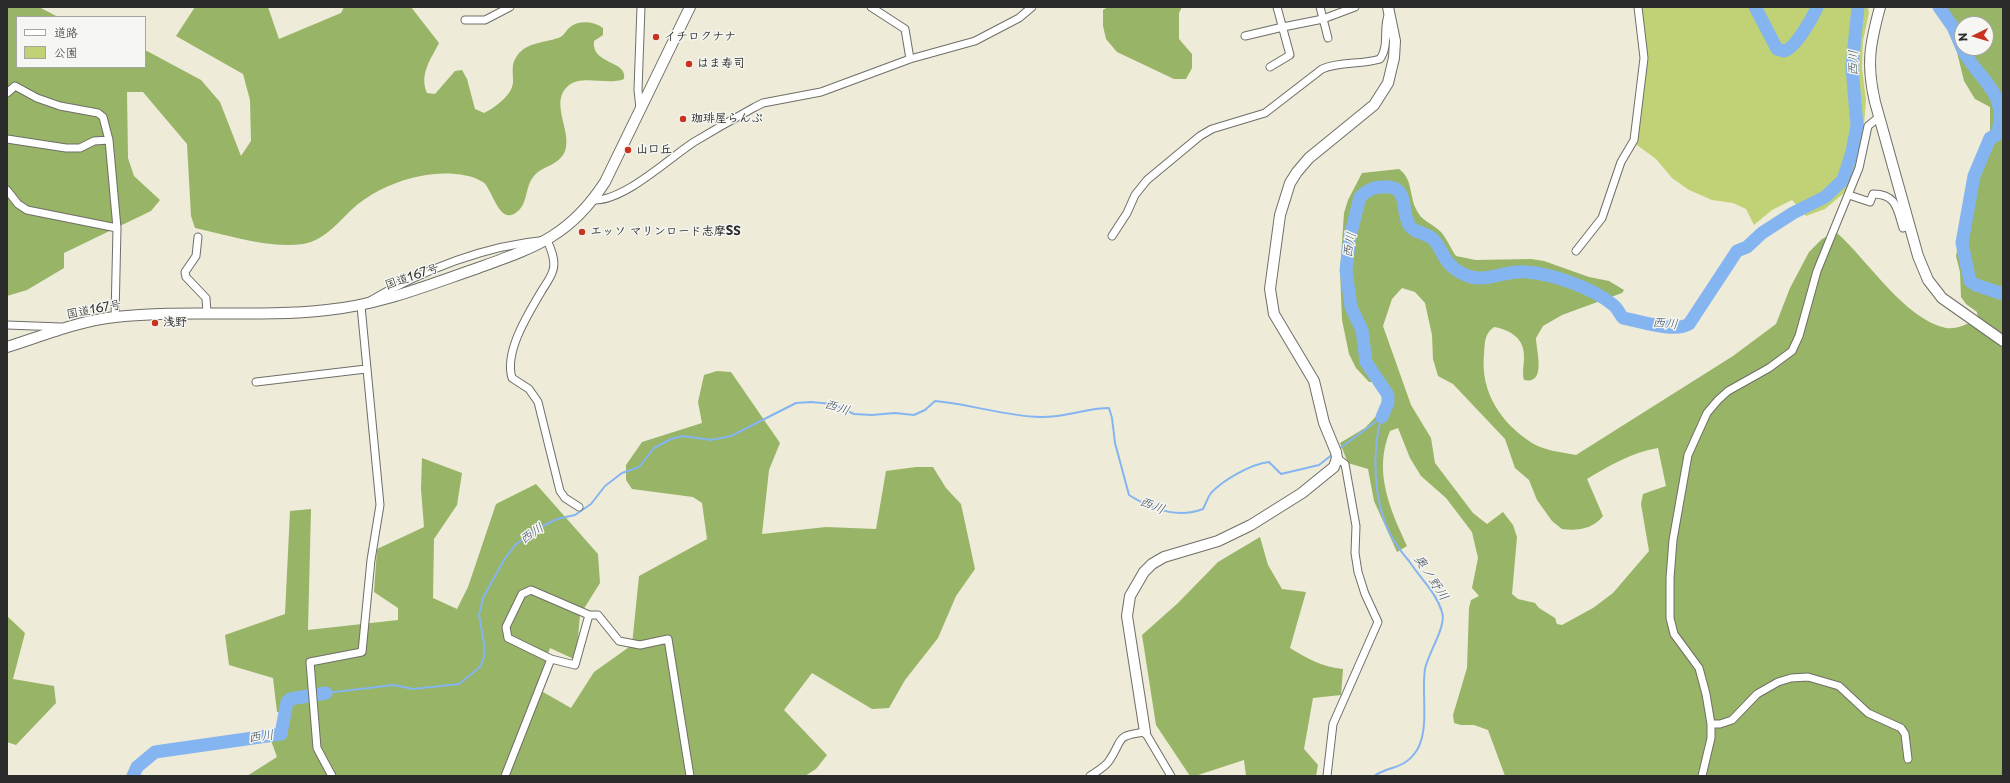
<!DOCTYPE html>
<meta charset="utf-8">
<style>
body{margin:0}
#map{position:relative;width:2010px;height:783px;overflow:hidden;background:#eeebd8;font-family:"Playpen Sans","Klee One",sans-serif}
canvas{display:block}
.frame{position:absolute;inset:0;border:8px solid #2b2b2b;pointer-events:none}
.legend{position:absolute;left:16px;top:16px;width:130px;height:52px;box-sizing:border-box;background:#f6f6f2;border:1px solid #a5a5a2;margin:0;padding:5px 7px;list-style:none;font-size:12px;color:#2b2b2b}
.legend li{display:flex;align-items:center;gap:8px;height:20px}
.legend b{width:20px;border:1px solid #a5a5a2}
.north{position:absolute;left:1954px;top:16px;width:40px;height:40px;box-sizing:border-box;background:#f6f6f2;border:1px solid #a5a5a2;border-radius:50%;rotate:265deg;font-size:11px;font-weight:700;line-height:16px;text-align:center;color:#2b2b2b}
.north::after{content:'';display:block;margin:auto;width:14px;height:18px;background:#c8321e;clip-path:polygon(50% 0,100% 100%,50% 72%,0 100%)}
</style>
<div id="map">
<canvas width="2010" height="783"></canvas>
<div class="frame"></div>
<ul class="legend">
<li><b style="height:5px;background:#fff"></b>道路</li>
<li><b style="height:11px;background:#c0d275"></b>公園</li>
</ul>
<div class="north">N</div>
</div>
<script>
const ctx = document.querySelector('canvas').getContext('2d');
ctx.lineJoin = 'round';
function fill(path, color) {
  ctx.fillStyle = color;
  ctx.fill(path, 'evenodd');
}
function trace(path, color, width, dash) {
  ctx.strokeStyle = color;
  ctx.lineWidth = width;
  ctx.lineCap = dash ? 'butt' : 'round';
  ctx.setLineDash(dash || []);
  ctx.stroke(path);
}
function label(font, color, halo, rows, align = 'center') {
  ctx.font = font + ' "Playpen Sans","Klee One",sans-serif';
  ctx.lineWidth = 3;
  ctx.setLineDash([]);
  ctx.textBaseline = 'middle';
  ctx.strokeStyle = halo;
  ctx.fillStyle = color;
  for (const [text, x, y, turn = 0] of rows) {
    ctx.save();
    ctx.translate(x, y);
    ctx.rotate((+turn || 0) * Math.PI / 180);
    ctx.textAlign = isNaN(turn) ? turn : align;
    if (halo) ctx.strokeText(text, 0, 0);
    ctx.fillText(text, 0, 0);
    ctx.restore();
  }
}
fill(new Path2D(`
 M1636,7H1868L1869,13L1863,41L1862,68L1866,100L1863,138L1855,170L1844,193L1825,209L1806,216L1792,200L1772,210L1754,225L1746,209L1733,203L1712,200L1689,190L1672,178L1656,159L1630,140L1641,61Z`), '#c0d275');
fill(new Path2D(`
 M7,7H39L58,17H17V67H145V51H147L201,80L220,102L241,156L251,141L250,100L243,74L176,36L195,7H268L279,39L341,13L344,7H411L439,43C431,59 419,74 427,93L435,94L455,71L462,70L467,79L475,109L484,113C496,107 514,94 513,80C513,71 511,64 517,56C526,42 544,43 558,38C563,37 565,32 569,28C578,20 594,21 603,28V35L594,41C591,65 628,60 624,79C607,86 583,74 568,86C550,101 570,129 566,147C563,165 543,165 534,176C525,186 528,203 518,211C499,228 493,189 483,182C467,172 439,172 421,176C399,180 376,190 358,204C341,218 327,240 303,244C269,249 228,235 195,228L191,216L187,144L143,92H127L128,158L134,176L160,200L151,211L64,253V268L27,290L7,296Z
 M1108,7H1182L1179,13V39L1192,54V68L1186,79H1174L1117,52L1106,39L1103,26V10Z
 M1946,7H2003V776H1505L1488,730L1474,725H1461L1454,723L1453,715L1467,668L1469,608L1471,600L1479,596L1472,588L1478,558L1472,532L1446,498L1421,476L1410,458L1398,428L1390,431C1373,472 1390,509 1407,546L1397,552L1374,501L1368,469L1348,463L1340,443L1365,428L1383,409L1382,400L1386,394L1378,382H1369L1356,368L1349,354L1342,320L1340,271L1344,213L1348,200L1362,173L1399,169C1413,179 1409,195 1416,209C1421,221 1432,223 1441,232C1447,239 1451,249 1456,256L1476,260L1531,259L1544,261L1589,277L1609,281L1624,290L1622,293L1562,315L1543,326L1536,338C1536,350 1547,385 1524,380C1522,373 1524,365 1524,358C1525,338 1510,330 1494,327C1484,334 1485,343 1484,354C1480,392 1501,423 1532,443C1545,451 1562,452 1576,455L1733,356L1776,324L1790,288L1809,252L1822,239L1836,232C1867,259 1904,319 1946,328C1956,330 1968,323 1978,320L1977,312L1966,304L1961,297L1960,272L1956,256L1966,205L1968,188L1977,163L1986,147L1990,130V107L1975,99L1964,81ZM1962,24H1986V48H1962ZM1402,288L1415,292L1425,303L1432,335L1433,359L1438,376L1453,384L1505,439L1515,468L1529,480L1537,500L1552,521L1562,529C1578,531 1593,529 1603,516L1587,479C1609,466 1632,452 1658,448L1666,486L1643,494L1641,504L1649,551L1613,593L1593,608L1562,625L1557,624L1555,618L1539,608L1535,603L1518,599L1512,594L1517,537L1513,525L1503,512L1487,524L1473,513L1435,463L1431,438L1411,405L1383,326L1392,299Z
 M717,371L731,372L780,443L769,470L762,534L826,527L876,529L886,471L916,467H933L946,488L961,504L975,569L956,596L938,638L905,680L889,708L872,709L812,673L784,710L827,755L816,769L805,776H247L277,757L268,732L280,731L283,713L277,712L273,678L229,665L225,635L285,614L290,511L311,509L308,630L398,620V608L374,592L377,549L424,527L421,489L422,458L462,473L457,505L434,539L433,598L457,609L468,587L496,504L536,484L598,554L600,583L580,615L576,660L550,648L536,688L571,708L594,672L632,645L639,576L707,539L702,503L693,497L632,489L626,480V465L642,442L702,423L698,402L704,375Z
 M1260,537L1268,565L1282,589L1306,592L1290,648C1308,659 1323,667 1343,669L1341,695L1313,698L1304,749L1318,765L1316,776H1246L1244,760L1195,776H1190L1156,725L1142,635L1178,603L1218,562Z
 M7,616L25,633L13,679L54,686L56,703L16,745L7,742Z`), '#98b466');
trace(new Path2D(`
 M1339,449L1382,417
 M326,693L394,685L413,689L459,684L480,667L484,657V644L479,615L483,598L504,560L515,545L535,530L557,519L575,515L591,504L605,486L622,473L639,467L654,448L671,439L683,436L711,440L731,436L796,403L811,402L833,404L854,414L872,415L895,413L914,415L925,410L935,401C970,404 1004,416 1040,417C1064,418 1086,408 1109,408L1112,418L1115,443L1129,495C1151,509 1177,519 1203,509C1206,504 1207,498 1211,493C1223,480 1251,464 1269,462L1281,474L1319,465L1333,454
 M1374,776C1391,765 1404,770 1417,750C1430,728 1421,693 1425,669C1428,653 1447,626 1442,612C1436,592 1420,578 1409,561C1402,553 1395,543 1390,534C1373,500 1372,453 1381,418`), '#85b5f0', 2);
trace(new Path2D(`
 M1755,7L1777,49L1784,51C1795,49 1813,17 1817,7
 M1939,7L1953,27L1962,48
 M1962,48C1978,81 2010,91 1997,135L1990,138L1974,176L1962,243L1970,281L1976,285L2003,294
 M1382,417L1388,403V395L1366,362L1362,330L1351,307L1346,270L1350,237L1360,197C1366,191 1373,187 1381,187C1411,184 1400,209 1409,225C1413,232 1425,233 1432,238C1442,247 1442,260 1455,269C1482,289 1500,269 1527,272C1553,274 1592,288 1612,304C1617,307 1619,313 1623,318C1640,321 1674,333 1689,324L1737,251L1747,247L1762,233L1793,213L1825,197L1843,180L1852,152L1857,126L1852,67L1858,7
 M133,776L137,767L155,752L281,734L287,702L290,699L326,693`), '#85b5f0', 13);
const street = new Path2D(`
 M871,7L905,29L910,59
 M1320,7L1328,38
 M465,20H485L510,7
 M1245,36L1283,27L1323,19L1355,7
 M1270,67L1290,55L1277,7
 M7,93L15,86L37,98L60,106L98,113L103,117L109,140L117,228L115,317
 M640,109L638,90L641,7
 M7,139L66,148H80L94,141L109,140
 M7,190L18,204L27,210L117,228
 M1849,195L1870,202L1873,194C1896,194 1897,208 1903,228L1910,226
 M594,200C624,201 668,159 694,142C714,130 735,118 755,107L763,103L821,92L910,59L975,41L1019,18L1032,7
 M1112,236L1127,213L1135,195L1147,180L1200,136L1212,129L1265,113L1322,69C1340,61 1361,65 1380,59C1390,45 1382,28 1389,13
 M198,237L196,256L185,272L186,277L206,298L207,313
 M1576,251L1602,218L1621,162L1634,140L1644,58L1638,7
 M7,325L61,327
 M256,382L366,369
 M531,590L589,615L575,665L551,659L508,638L506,627L522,594Z
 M589,615H598L619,641L640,645L668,639L690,776
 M1711,724H1720L1732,720L1757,694L1778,682L1791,678L1808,677L1839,686L1868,713L1901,728L1905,734L1908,759
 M332,776L317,748L310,662L362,652L371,560L380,505L361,306C418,272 481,246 547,240C551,249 556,261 553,270C551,278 545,285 541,292C528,314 504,352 512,378L529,389L538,402L560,491L565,498L579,507
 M505,776L551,659
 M1090,776C1096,772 1105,767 1109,761C1124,739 1114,736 1145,732L1171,776
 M1327,776L1333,724L1378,622L1365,594L1358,572L1355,553L1356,526L1345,464L1337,458
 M1702,776L1711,738V724L1706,694L1699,668L1674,634L1670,618V578L1673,540L1688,455L1707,413L1718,400L1728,391L1769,368L1792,351L1799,336L1817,271L1859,168L1868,126L1879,117`);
const secondary = new Path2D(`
 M1880,7C1870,44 1866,64 1875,102L1918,256L1928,280L1942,298L2003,341
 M7,347C42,336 78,321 115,317C186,309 257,318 327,310C380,305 428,285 478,268C536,247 570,236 605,182L690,7
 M1145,732L1127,616L1130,596L1144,572L1152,564L1164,557L1218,541L1251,525L1302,493L1334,467L1337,458L1336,452L1324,423L1314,381L1274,314L1270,289L1280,215L1290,183L1297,172L1309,158L1374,105L1388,83L1394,58L1395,41L1388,7`);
trace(street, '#6f6e68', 9);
trace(secondary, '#6f6e68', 12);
trace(street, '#fff', 7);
trace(secondary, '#fff', 10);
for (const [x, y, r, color] of [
 [656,37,4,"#c8321e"],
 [689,64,4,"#c8321e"],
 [683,119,4,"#c8321e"],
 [628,150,4,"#c8321e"],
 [582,232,4,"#c8321e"],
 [155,323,4,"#c8321e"]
]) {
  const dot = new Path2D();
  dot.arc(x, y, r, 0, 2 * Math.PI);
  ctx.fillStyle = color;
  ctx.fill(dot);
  trace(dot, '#f6f6f2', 1.5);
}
label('bold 12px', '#2b2b2b', '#f6f6f2', [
 ["イチロクナナ",664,37],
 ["はま寿司",697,64],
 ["珈琲屋らんぷ",691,119],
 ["山口丘",636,150],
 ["エッソ マリンロード志摩SS",590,232],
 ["浅野",163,323]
], 'left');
label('12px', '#2b2b2b', '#f6f6f2', [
 ["国道167号",412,277,-19],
 ["国道167号",94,310,-11]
]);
label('italic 13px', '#465466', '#f6f6f2', [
 ["西川",1854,63,-89],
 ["西川",1350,245,-81],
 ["西川",1665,324,5],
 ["西川",837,408,17],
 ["西川",1152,506,22],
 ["西川",532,534,-34],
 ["奥ノ野川",1431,578,57],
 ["西川",261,737,-8]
]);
</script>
